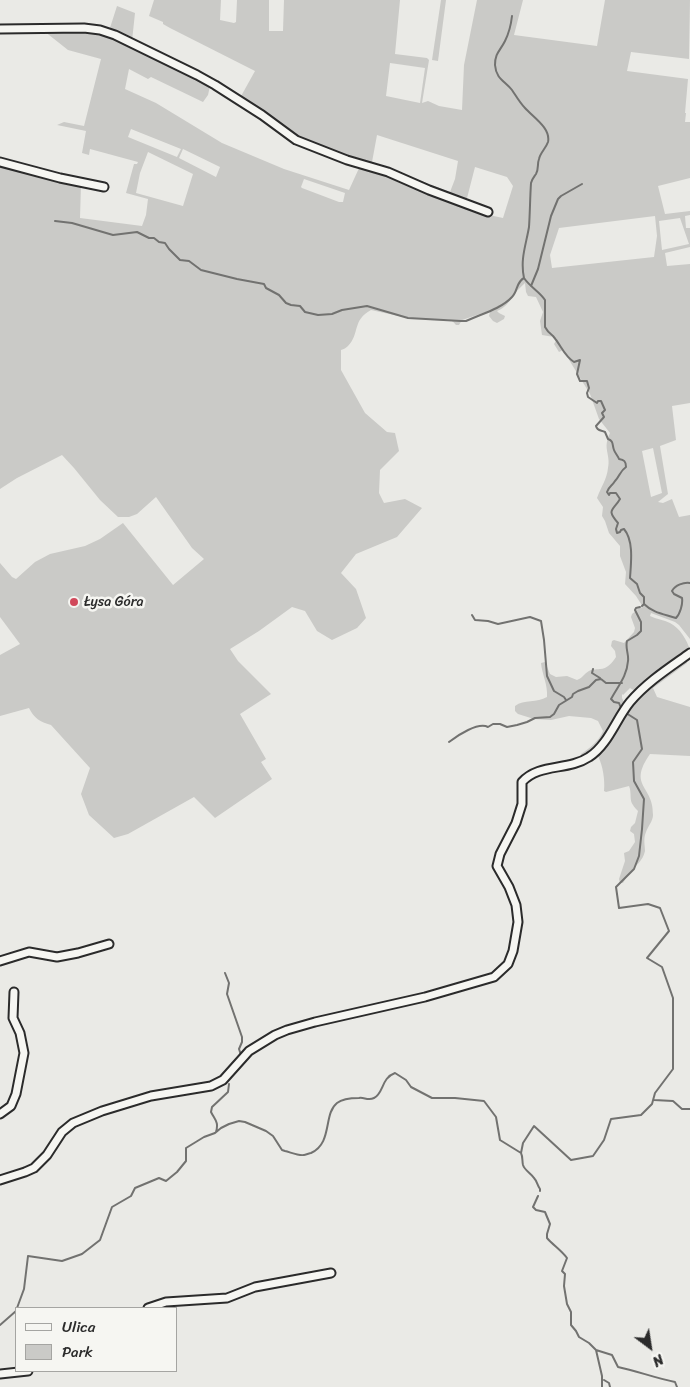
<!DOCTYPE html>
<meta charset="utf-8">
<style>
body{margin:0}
#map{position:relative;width:690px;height:1387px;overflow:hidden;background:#eaeae6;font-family:Sriracha,sans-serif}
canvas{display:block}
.legend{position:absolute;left:15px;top:1307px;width:162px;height:65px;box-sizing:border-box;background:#f6f6f2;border:1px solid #a5a5a2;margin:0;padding:6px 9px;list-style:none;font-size:15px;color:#2b2b2b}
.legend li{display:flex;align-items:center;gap:10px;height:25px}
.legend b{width:25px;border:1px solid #a5a5a2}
.north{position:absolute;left:625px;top:1322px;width:50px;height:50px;-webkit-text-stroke:4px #f6f6f2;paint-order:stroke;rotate:149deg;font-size:14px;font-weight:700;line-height:20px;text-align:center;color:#2b2b2b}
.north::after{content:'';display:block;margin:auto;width:18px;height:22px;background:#2b2b2b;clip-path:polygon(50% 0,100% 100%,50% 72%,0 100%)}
</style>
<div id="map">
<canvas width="690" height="1387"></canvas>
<ul class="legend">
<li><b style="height:6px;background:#f6f6f2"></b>Ulica</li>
<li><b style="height:14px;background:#cacac7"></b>Park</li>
</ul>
<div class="north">N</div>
</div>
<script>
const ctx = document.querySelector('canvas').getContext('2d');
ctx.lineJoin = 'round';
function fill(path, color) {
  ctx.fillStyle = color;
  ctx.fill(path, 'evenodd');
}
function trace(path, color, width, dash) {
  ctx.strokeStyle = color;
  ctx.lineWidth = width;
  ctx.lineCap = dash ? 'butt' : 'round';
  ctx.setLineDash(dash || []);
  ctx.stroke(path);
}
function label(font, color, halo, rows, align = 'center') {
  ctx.font = font + ' Sriracha,sans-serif';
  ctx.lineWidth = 5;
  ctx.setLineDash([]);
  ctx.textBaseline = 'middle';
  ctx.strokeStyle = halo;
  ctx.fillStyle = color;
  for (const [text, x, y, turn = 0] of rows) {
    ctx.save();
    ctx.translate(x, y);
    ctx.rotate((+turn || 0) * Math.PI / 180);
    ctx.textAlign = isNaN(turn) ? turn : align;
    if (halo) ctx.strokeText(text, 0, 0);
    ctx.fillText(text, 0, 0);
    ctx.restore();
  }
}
fill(new Path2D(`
 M154,0H221L220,20L234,23L236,22L237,0H269V31H283L284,0H400L395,54L427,58L429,60L422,103L428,101L439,106L462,110L464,65L477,0H523L514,35L597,46L605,0H690L689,59L631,52L627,71L688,79L685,113H686L685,122H690V178L658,186L665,214L690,211V215L685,216L686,228H690V247L665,253L667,266L690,264V403L672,406L676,440L660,446L668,494L658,502L663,503L672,499L679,517L690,515V639L679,625L675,622L651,613L650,616C656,619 664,620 670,623C680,628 687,640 690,650L635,691L630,688L623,695L622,694V698L625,704L595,749L583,758L581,757V754C590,748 599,741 603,731L598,721L591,718L569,716L551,720L534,719L518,714L515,711V706C524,699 537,703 547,697C548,685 542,674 541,663L545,662L550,674L556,677L567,676L577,680C583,678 585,672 591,670C591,670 599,669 600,669C607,669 612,663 616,657L615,651L611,646L612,641L614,640L624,643L634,632L635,628L631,617L632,614L639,608L643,607L636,596L625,584L626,572L620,556V546L609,533L605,521L602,516L603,507L597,498C601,487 607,479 608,468C611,454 602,449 610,433L599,419L590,394L563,350L559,352L554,344L557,339L554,337L542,335L540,321L543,312L536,297L528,296L526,292L525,283C521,287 516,291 513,296C509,302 505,308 497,311L499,313L505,316L504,319L497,323L493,321L489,316L490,312L489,311L462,320L459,325H456C451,319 449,319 441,320L440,319H412L371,310C352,320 360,334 348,346C346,348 344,349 341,350V370L365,413L387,432L395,433L399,451L380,470L379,493L384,503L405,499L422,508L397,537L356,554L341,573L356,589L366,618L357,628L332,640L317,631L305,611L292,607L259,631L230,649L238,661L271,694L240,714L266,759L261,762L272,779L215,818L194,797L128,834L114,838L89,815L81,794L90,768L51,725C40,722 34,718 29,708L0,716V655L20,644L0,617V563L12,577L16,579L35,562L50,554L85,546L100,539L123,523L173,585L204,559L192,548L156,497L137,514L129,517H118L100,500L74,468L62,455L17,478L0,489V164L81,184L80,218L142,226L146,215L148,199L126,193L134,164H137L138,162L90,149L89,155L82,153L86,131L57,125L64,122L84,126L101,59L68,50L44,31H90L104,34L189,74L210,86L208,95L203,102L151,77L148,79L129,69L125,89L156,103L222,143L284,169L349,190L360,166L393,177L489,215L503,218L513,186L507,177L475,167L466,202L298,138L240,98L255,71L170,28L163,24V22L149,16ZM390,63L425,68L420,103L386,96ZM131,129L181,149L177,157L128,137ZM377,135L458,161L455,179L450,192L372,162ZM183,149L220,167L216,177L179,158ZM148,152L193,174L183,206L136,193L140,173ZM304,179L345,193L343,202H339L302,188L301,187ZM655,216L657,236L654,257L552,268L550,255L559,228ZM680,218L689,244L662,250L659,221ZM653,448L662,493L651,497L642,451Z
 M441,0H446L438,61L432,60Z
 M117,6L135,13L132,41L109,31Z
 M687,659V663L653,688L657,697L690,707V756L650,754C627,787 654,785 653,815C653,821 648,826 646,832C643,839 645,845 645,851C643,861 635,866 629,873C627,876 625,880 623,883H620L619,879L625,861L624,853L629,851L635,842L634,834L630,831L631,827L635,823L638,811C636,809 634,807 633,805C629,800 632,793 629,786L606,792L604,791C605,780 603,766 598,756L636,698L647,688Z`), '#cacac7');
trace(new Path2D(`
 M512,16C511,25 509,33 505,41C500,51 495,53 495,65C496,79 505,81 512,90C516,96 520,103 525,108C533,117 551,128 548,142C546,148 540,153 539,159C537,164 539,169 536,174C534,177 532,179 531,183C530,198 530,213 529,227C526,245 520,259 524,278
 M55,221L72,223L113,235L137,232L149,238H154L159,242L165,243L169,249L180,260L189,261L201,270L237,279L264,284L266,288L279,295L286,303L291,305L300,306L305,312L318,315L332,314L342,310L367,306L408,318L461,321H466C481,314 501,309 512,297C518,291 516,282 524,278C530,287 540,292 545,300V327C547,331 549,333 553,336C561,345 564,356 574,362L580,360L577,374L580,381H587L589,388L587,393L588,397L597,403L598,401H601L605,410L602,413L604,417L596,426C597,431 601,430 605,432L608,439C614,441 612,445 614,450C615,453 618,456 619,459C624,460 626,461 626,467C620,471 620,476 615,481C612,486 609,486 607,492L609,495L610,493H616L620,499C613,511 606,509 618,523L616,529L617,533L620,532L621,530L624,529C634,541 631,563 630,578L637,584L640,593L644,597V604
 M531,286L538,269L551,216L558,199L561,196L582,184
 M642,606L644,604C653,613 664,614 676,618C680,614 683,604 682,598L674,594L672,591C675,585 684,582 690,583
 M472,615L475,620L488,621L498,624L530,617L541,621L544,640L547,676L554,691L564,697L566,700
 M593,669L592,673L600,678
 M621,708L619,703L614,702L611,699C618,686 627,676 628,661C629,654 625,648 627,641L637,635L641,631V622L635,610L636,608L640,607
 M449,742C458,735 478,722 488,727L493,724H500L507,727L517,725L527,722L535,718L550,717L554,714L559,705L572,697L573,694L578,691L589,687L596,680L601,679L606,683H622
 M225,973L229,983L227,994L242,1037V1042L239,1049L241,1055
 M654,1100L673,1101L682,1109H690
 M216,1132C219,1122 215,1120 211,1112L212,1107L228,1092L229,1084
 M521,1153C523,1157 522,1161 523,1165C525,1171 531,1173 534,1178C537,1181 537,1185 540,1189V1191
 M538,1196L533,1207L536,1210L545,1212L550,1224L547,1234V1238C553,1245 561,1250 567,1258L562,1271L565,1274L564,1286L567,1304L571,1312V1325L576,1331L579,1337L589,1343L596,1350L612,1355L618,1367C637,1371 655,1378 675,1382L677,1387
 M17,1308L24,1289L28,1256L62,1261L82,1254L100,1240L112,1207L131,1196L135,1188L159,1178L166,1181L177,1172L186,1161V1148L204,1137L215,1133L221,1128L229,1124L239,1121L245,1122L266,1131L273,1136L282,1150L285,1151C290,1152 298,1156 304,1155C305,1155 310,1153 311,1153C333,1143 323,1114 337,1103C342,1099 352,1098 359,1098C364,1097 368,1101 374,1098C384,1093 381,1078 395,1073L406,1080L411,1087L432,1098H455L484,1101L496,1117L500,1140L521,1153L523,1143L534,1126L571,1160L593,1156L604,1140L611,1119L641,1115L652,1104L655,1093L673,1069V998L662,967L647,958L669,931L660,908L648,904L619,908L616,887L634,869L639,856L642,829L644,799L634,781L633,762L642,749L637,720L626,713
 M0,1325L16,1311
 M596,1350L602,1376V1387
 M604,1380L609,1383L610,1387`), '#727270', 2);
const street = new Path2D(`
 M0,29L84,28L100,30L115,35L197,75L215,85L262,115L296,140L347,160L388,172L429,190L488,212
 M0,162L60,178L104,187
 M0,961L29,952L57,957L78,953L109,944
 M0,1114L11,1106L16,1094L24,1053L20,1033L13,1018L14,992
 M0,1180L25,1172L34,1168L47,1155L62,1132L73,1123L102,1111L151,1096L211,1086L223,1080L249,1051L275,1035L287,1030L315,1022L425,997L494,977L508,964L513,951L518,922L516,905L509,887L497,866L500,854L516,823L522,804V782C539,763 568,771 589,757C608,745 616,719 630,702C647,682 669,668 690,653
 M148,1308L166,1302L227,1298L255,1287L331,1273
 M0,1374L28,1371`);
trace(street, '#2b2b2b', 11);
trace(street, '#f6f6f2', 7);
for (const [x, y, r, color] of [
 [74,602,5,"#d1495b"]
]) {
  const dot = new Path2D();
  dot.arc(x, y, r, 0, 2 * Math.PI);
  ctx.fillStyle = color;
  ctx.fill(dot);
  trace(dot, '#f6f6f2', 2);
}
label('14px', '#2b2b2b', '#f6f6f2', [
 ["Łysa Góra",84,602]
], 'left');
</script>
